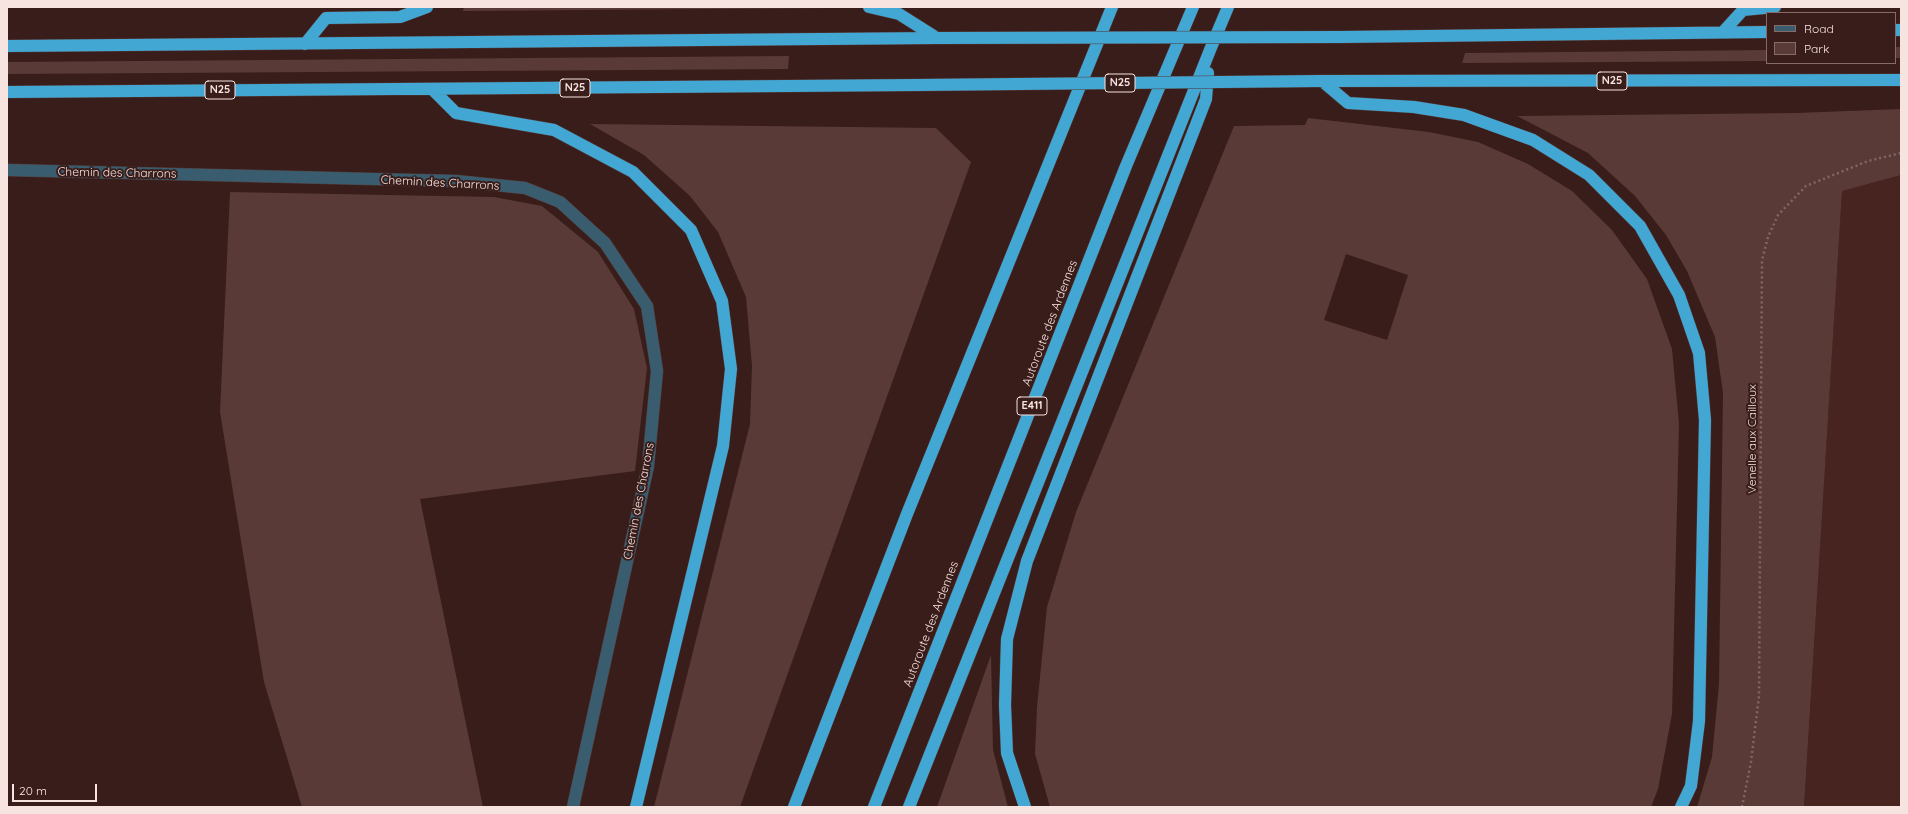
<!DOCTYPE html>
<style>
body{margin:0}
#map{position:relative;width:1908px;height:814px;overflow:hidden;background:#391d1a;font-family:Quicksand,sans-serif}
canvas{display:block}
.frame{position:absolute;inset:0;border:8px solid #f7e3e0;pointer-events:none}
.legend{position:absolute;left:1766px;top:12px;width:130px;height:52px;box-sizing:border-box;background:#391d1a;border:1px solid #856c69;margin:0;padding:5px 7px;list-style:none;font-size:12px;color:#f7e3e0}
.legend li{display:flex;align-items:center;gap:8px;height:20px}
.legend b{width:20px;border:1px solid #856c69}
.scale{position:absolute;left:12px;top:784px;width:85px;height:18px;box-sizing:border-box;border:2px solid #f7e3e0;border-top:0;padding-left:5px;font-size:12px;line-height:14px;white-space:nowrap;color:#f7e3e0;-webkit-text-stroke:3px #391d1a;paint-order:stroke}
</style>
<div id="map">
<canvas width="1908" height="814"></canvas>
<div class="frame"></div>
<ul class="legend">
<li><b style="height:5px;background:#395d6f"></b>Road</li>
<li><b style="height:11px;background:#593a36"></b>Park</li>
</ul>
<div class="scale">20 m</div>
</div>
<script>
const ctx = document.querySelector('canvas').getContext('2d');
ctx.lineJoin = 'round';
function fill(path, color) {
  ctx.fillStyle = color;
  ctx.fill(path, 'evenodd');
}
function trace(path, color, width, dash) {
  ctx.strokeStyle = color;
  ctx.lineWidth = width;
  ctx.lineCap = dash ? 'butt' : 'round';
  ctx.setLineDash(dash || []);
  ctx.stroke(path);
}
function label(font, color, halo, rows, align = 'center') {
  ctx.font = font + ' Quicksand,sans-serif';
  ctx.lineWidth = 4;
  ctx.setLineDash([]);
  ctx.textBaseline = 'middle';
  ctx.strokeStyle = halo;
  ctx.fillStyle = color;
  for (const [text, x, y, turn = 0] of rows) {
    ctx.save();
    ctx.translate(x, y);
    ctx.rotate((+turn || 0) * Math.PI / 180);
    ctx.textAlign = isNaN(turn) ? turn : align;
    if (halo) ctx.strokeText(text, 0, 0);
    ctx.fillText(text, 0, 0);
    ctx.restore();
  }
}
fill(new Path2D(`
 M1901,175V807H1804L1842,190Z`), '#482421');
fill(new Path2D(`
 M464,7H835V8L463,11Z
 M1895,47H1901V58H1895Z
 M1767,50V61L1462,63L1465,53Z
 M789,56L788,69L7,74V62Z
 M1901,109V175L1842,191L1804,807H1697L1712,757L1719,684L1723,393L1715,337L1687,271L1666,235L1635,196L1588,153L1517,116L1795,113Z
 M1308,118L1429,132L1478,142L1528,164L1572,191L1612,230L1647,279L1672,349L1679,424L1672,714L1658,789L1651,807H1050L1035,754L1037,707L1047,607L1076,512L1234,126L1305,125ZM1346,254L1408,275L1387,340L1324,320Z
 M590,124L936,128L971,162L740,807H654L750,424L752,366L746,297L718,232L690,196L644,155Z
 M230,192L494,197L542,206L598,252L634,309L647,368L635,471L420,499L483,807H302L264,682L220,412Z
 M991,655L993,750L1008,807H937Z`), '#593a36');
const street = new Path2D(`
 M7,170L456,181L525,188L560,202L605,243L647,306L657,371L648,466L573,807`);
const highway = new Path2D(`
 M869,7L899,14L937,38
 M1895,30H1901
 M1723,32L1743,10L1775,7
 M1341,37L1767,32
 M305,44L326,18L400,17L427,7
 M7,46L937,38
 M1322,81L1348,103L1414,107L1464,115L1533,140L1589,175L1640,226L1679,295L1699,353L1705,420L1699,721L1691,786L1681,807
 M1322,81L1901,80
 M432,89L456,113L554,130L633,172L691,230L722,301L731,369L723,446L636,807
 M7,92L917,85
 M794,807L907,514L1112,7
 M874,807L1126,166L1193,7
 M909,807L1210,50L1228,7
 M1025,807L1007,753L1005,705L1007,639L1027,561L1206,99L1208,73`);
trace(street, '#543936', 13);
trace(highway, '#543936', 13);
trace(new Path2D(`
 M1742,807L1751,762L1759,696L1762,260L1768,237L1778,215L1806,186L1868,161L1901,153`), '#816865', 2.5, [2, 3]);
trace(street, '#395d6f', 12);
trace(highway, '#43a7d4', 12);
const highwayBridge = new Path2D(`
 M937,38L1341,37
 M917,85L1322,81`);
trace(highwayBridge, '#543936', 13, []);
trace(highwayBridge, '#43a7d4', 12);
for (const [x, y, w] of [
 [1612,81,30],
 [1120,83,30],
 [575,88,30],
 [220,90,30],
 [1032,406,30]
]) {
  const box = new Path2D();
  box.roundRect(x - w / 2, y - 9, w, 18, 3);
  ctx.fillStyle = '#391d1a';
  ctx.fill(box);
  trace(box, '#f7e3e0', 1);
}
label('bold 11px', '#f7e3e0', null, [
 ["N25",1612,81],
 ["N25",1120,83],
 ["N25",575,88],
 ["N25",220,90],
 ["E411",1032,406]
]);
label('12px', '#f7e3e0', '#391d1a', [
 ["Chemin des Charrons",117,173,1],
 ["Chemin des Charrons",440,183,3],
 ["Autoroute des Ardennes",1050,323,-69],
 ["Venelle aux Cailloux",1752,439,-90],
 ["Chemin des Charrons",639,501,-79],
 ["Autoroute des Ardennes",931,624,-69]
]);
</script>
